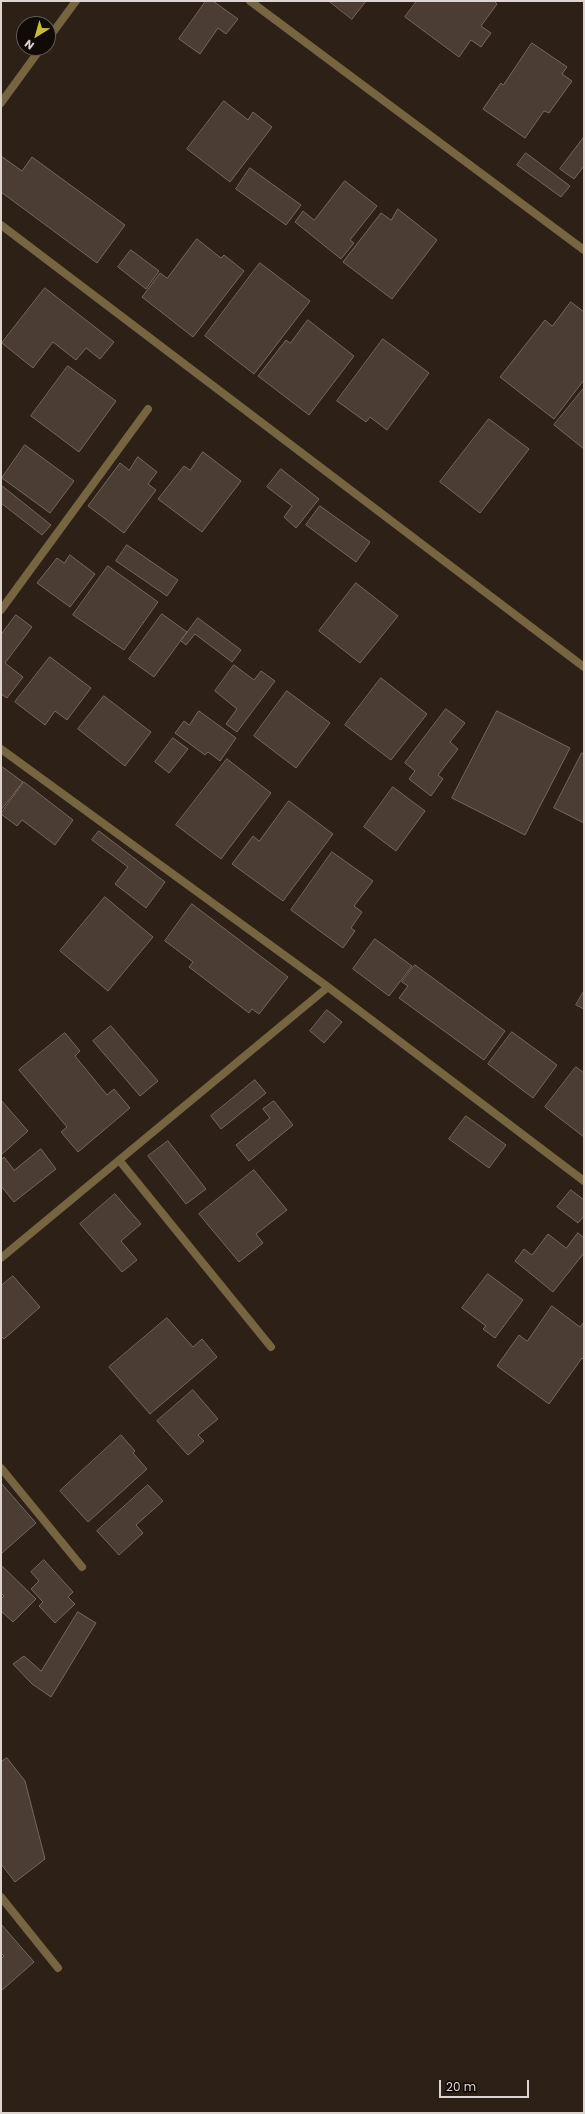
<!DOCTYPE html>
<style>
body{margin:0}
#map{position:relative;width:585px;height:2114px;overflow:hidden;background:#2c2017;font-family:Poppins,sans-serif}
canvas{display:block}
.frame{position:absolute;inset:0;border:2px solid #ded5d0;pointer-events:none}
.north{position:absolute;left:16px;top:16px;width:40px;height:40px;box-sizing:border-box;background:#100b07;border:1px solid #625c57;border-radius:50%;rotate:217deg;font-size:11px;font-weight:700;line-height:16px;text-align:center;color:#ded5d0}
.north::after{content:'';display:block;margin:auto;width:14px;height:18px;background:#caba3a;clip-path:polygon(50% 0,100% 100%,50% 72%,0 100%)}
.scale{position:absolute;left:439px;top:2080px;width:90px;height:18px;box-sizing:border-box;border:2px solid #ded5d0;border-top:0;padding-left:5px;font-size:12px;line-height:14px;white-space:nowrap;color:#ded5d0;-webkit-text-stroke:3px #100b07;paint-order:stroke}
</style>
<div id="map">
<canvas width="585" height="2114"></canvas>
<div class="frame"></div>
<div class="north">N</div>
<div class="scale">20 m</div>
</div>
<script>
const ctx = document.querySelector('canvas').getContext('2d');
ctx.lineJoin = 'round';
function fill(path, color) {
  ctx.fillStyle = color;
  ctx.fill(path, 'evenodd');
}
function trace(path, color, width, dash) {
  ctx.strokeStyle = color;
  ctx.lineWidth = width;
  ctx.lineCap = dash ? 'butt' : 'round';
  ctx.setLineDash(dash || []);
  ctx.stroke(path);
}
const building = new Path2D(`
 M206,1H213L238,19L226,34L218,28L200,54L179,39Z
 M329,1H366L352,19Z
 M417,1H494L497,4L481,26L491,33L481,47L471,40L459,57L405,17Z
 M532,43L567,67L562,74L572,81L549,113L544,111L525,138L483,109L501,83L503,85Z
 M224,101L248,120L253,112L272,127L230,182L187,149Z
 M584,137V166L574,179L560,169Z
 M526,153L570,186L561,197L517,165Z
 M1,156L22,171L32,157L125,225L97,263L1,192Z
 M250,168L301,205L286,225L236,189Z
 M345,181L377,206L350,240L354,243L341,259L295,222L303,211L314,220Z
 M398,209L437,240L392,299L343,262L381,213L391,220Z
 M197,239L221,258L224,255L244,271L193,337L142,297L160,273L167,278Z
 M131,250L159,271L146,289L118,267Z
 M260,263L310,301L254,374L205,336Z
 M45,288L114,342L100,359L86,348L76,360L53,342L33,368L2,343Z
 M571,302L584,312V380L554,419L500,377L545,320L552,326Z
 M308,320L354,356L309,415L258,376L286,340L290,343Z
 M383,339L429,373L387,430L370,417L366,422L337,401Z
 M68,366L116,401L79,452L31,416Z
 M584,388V449L554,425Z
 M489,419L529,449L480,513L440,482Z
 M25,445L74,481L50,513L2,478Z
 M203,452L241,481L202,532L158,499L184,466L190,470Z
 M138,457L157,472L148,484L156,490L124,533L88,506L120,463L129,470Z
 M281,469L319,499L296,528L284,517L292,506L267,487Z
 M1,485L51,525L42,535L1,503Z
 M320,506L370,542L356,562L306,525Z
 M127,545L178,580L167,596L116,561Z
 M70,555L95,574L70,607L37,583L57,558L64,563Z
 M108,566L158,602L124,650L73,615Z
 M356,583L398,616L360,663L319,631Z
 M162,614L187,632L154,677L129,659Z
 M16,615L32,627L5,663L23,677L7,698L1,694V635Z
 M198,618L241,650L232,662L195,634L186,645L181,641Z
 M50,657L91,688L67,720L55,711L45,725L15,702Z
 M234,665L254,680L261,671L275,681L237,732L226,724L237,709L215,691Z
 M381,678L427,714L391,760L345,725Z
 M287,691L330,723L296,768L254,736Z
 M104,696L151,732L125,766L78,729Z
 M446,709L465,723L450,742L458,749L438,775L443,779L431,796L409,779L415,771L405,763Z
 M199,711L236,738L220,761L208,752L205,755L175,733L184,721L189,725Z
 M497,711L570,748L525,835L452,798Z
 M173,738L188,749L169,773L155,762Z
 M582,753L584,754V823L554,808Z
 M227,759L271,793L221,859L176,825Z
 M1,766L23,782L1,810Z
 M24,782L73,820L55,845L22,820L17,826L1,814Z
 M393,787L425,811L396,851L364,827Z
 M289,801L333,834L283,901L232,864L253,836L259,841Z
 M99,831L165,882L146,908L115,884L128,867L92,840Z
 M332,852L373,881L354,906L362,912L351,928L355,931L343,948L291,910Z
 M105,897L153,937L108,991L60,951Z
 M192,904L288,977L259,1014L252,1009L249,1013L189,967L193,962L165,941Z
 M375,939L412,966L389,996L353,969Z
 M415,965L505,1031L484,1060L399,998L408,986L402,982Z
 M584,991V1009L576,1005Z
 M327,1010L342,1022L324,1043L310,1031Z
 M111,1026L158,1081L140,1096L93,1041Z
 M512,1032L557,1065L533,1098L488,1064Z
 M65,1033L80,1051L75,1056L107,1095L114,1089L130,1108L78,1152L61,1132L67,1127L19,1070Z
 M576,1067L584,1073V1137L545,1107Z
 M255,1080L266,1093L221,1129L211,1116Z
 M1,1100L28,1131L1,1155Z
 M274,1101L293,1125L249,1161L236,1145L270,1118L263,1109Z
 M466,1116L506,1145L489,1168L449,1139Z
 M168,1141L206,1189L186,1204L148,1156Z
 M41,1149L56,1169L14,1202L1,1186V1160L4,1157L14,1170Z
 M254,1170L287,1210L256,1234L263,1243L239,1262L199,1214Z
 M571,1190L584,1200V1216L578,1223L557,1207Z
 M115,1194L141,1224L121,1241L137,1260L122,1272L80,1224Z
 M578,1233L584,1238V1253L553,1292L515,1261L524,1249L532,1255L548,1234L566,1248Z
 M488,1274L523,1300L495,1338L483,1329L486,1326L462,1308Z
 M13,1276L40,1307L4,1339L1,1336V1286Z
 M552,1306L580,1327L584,1322V1360L582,1358L549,1404L497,1366L519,1335L527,1341Z
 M167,1318L193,1347L202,1339L217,1357L150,1414L109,1367Z
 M193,1390L218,1419L198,1435L204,1441L188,1455L157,1421Z
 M121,1435L135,1451L133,1453L147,1469L88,1522L60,1491Z
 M1,1483L36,1523L2,1553L1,1552Z
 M148,1485L163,1501L136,1525L143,1533L119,1555L97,1531Z
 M44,1560L73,1592L68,1597L75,1604L55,1623L39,1606L43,1602L31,1589L39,1581L31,1572Z
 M1,1565L36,1599L13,1622L1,1611V1599L4,1596L1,1593Z
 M78,1612L96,1623L51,1697L32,1684L13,1664L24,1656L41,1671Z
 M7,1758L25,1781L45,1859L15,1882L1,1864V1762Z
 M1,1924L34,1962L1,1991V1959L4,1956L1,1953Z`);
fill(building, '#4c3d34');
trace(building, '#77675d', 1);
trace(new Path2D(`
 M250,1L584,250
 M48,39L76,1
 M1,103L41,48
 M1,225L584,667
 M1,610L148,409
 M1,749L328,987L584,1181
 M119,1160L271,1347
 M1,1258L328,987
 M1,1468L82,1567
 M1,1897L58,1968`), '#766540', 8);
</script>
